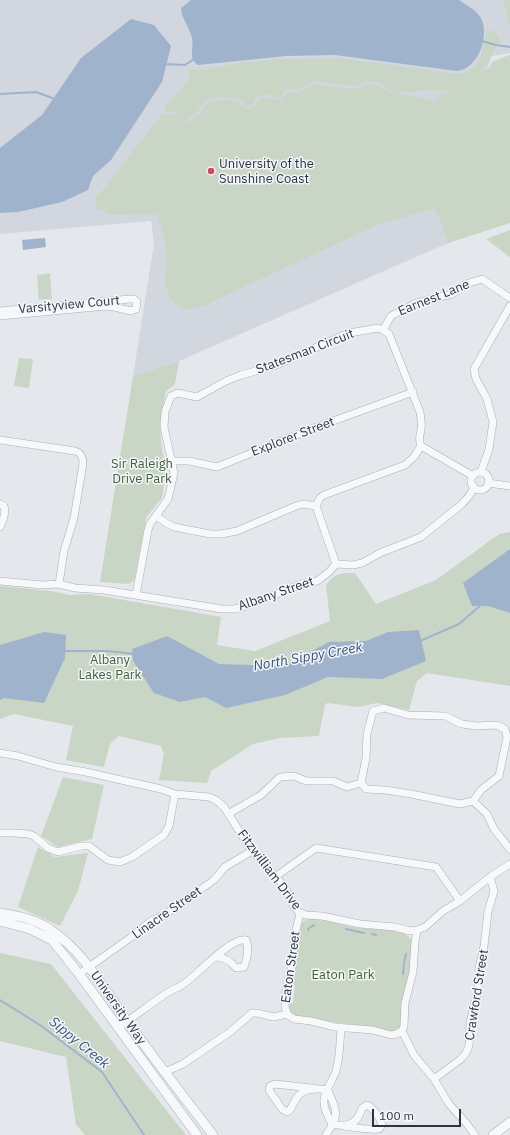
<!DOCTYPE html>
<style>
body{margin:0}
#map{position:relative;width:510px;height:1135px;overflow:hidden;background:#e4e7ec;font-family:"IBM Plex Sans",sans-serif}
canvas{display:block}
.scale{position:absolute;left:372px;top:1109px;width:89px;height:18px;box-sizing:border-box;border:2px solid #2b3445;border-top:0;padding-left:5px;font-size:12px;line-height:14px;white-space:nowrap;color:#2b3445;-webkit-text-stroke:3px #f4f6f9;paint-order:stroke}
</style>
<div id="map">
<canvas width="510" height="1135"></canvas>
<div class="scale">100 m</div>
</div>
<script>
const ctx = document.querySelector('canvas').getContext('2d');
ctx.lineJoin = 'round';
function fill(path, color) {
  ctx.fillStyle = color;
  ctx.fill(path, 'evenodd');
}
function trace(path, color, width, dash) {
  ctx.strokeStyle = color;
  ctx.lineWidth = width;
  ctx.lineCap = dash ? 'butt' : 'round';
  ctx.setLineDash(dash || []);
  ctx.stroke(path);
}
function label(font, color, halo, rows, align = 'center') {
  ctx.font = font + ' "IBM Plex Sans",sans-serif';
  ctx.lineWidth = 3;
  ctx.setLineDash([]);
  ctx.textBaseline = 'middle';
  ctx.strokeStyle = halo;
  ctx.fillStyle = color;
  for (const [text, x, y, turn = 0] of rows) {
    ctx.save();
    ctx.translate(x, y);
    ctx.rotate((+turn || 0) * Math.PI / 180);
    ctx.textAlign = isNaN(turn) ? turn : align;
    if (halo) ctx.strokeText(text, 0, 0);
    ctx.fillText(text, 0, 0);
    ctx.restore();
  }
}
fill(new Path2D(`
 M0,0H503L510,29V53L492,56L484,77L404,121L448,243L179,361L133,376L154,244L151,221L0,234Z`), '#d2d6de');
fill(new Path2D(`
 M503,0H510V29Z
 M487,30L495,32L500,41L481,72L489,68L493,61L510,55V223L448,243L435,208L377,225L205,305L186,310L171,301L165,284L167,259L164,237L156,214L111,215L96,208L95,197L103,190L162,114H174L184,124L199,114L207,103L225,99L239,102L246,109L254,108L259,98C268,97 274,100 282,99L288,92L298,93L314,85L356,89L365,85H378L390,92L395,93L378,82H365L356,86L313,81L296,90L285,89L282,97L275,98L267,94L256,97L252,106L246,107L241,100L224,97L205,100L197,112L184,122L177,117L176,111L165,112V106C173,99 184,87 190,78L187,69L198,70L214,68L232,64L280,59L340,58L450,73C454,73 461,74 466,72C481,66 484,45 487,30ZM427,90L436,91L453,90L450,92L435,96L439,98L434,102L429,99L396,93C406,91 417,92 427,90Z
 M510,230V257L486,239Z
 M50,273L52,299L39,300L37,275Z
 M19,358L33,359L29,388L14,386Z
 M179,361L175,384L166,391L160,422L161,443L166,471L162,498L147,516L134,581L128,584L100,582L133,376Z
 M510,532V686L427,673L417,681L409,710L377,703L358,707L328,703L325,704L319,736L280,738L253,744L211,771L207,783L159,780L164,754L161,746L119,736L110,744L104,767L66,760L73,726L14,714L0,719V586L51,591L70,595L90,594L221,617L217,645L255,651L330,621L326,585C335,573 341,573 355,573L376,604L436,580L499,534Z
 M63,777L104,785L92,839L58,847L41,836Z
 M38,847L55,857L88,853L78,891L60,926L18,907Z
 M308,919C326,919 342,926 360,928C374,930 390,928 404,933C408,935 410,938 412,942L410,967L400,1029L395,1032L296,1016L290,1013L288,1003H293L295,986L290,985L301,923Z
 M0,953L51,964L186,1135H85L76,1125L66,1057L0,1041Z`), '#c9d6c5');
fill(new Path2D(`
 M191,0H459C466,5 476,10 481,18C490,36 478,69 457,71L335,55L286,56L198,65C188,59 194,48 192,38C190,28 181,18 181,8Z
 M131,19L154,25L171,46L162,82L111,160L93,176L88,190L62,202L18,212L0,213V148L42,115L81,58Z
 M45,238L46,247L23,250L22,240Z
 M510,549V613L488,606H472L463,583Z
 M419,630L426,661L382,679L328,677L285,695L226,708L205,697L180,702L154,693L133,661L132,649L167,636L219,664L284,666L329,642L366,641L388,632Z
 M44,632L66,635L65,658L44,703L4,698L0,700V645Z`), '#9fb4cc');
trace(new Path2D(`
 M482,41L496,45L510,47
 M164,64L185,65L194,59
 M0,94L36,92L55,99
 M420,641L459,624L481,605
 M64,651H107L135,654
 M311,927L314,925
 M346,929L364,933
 M308,930L309,928
 M372,934L376,935
 M404,963L406,954
 M403,974L404,965
 M0,1000L40,1025L102,1072L144,1135`), '#9fb4cc', 2);
const minor = new Path2D(`
 M0,311L130,299H134L137,302L136,309L131,311L114,307L106,306L0,316
 M383,330L391,316L416,303L452,294L469,283L482,279L510,298
 M0,440L75,451C82,453 83,458 83,464L74,518L64,551L59,584
 M421,446L473,476
 M172,461H189L217,467L311,429L413,392
 M481,472L489,449L493,422L487,399L476,379L474,369L510,306
 M471 481a9 9 0 1 1 18 0a9 9 0 1 1-18 0Z
 M488,483L510,486
 M0,504L4,506C6,512 3,521 0,527
 M316,506L336,564
 M0,581L42,585L59,584L75,588L104,590L222,609H234L243,607L302,584L317,581L329,572L336,564L353,565L362,563L380,553L421,537L462,504L470,495L474,487
 M136,595L148,530L150,524L168,499L174,473L164,427L165,412L171,396L178,393L197,397L226,381L241,375L274,366L349,333L378,328L383,330L389,334L420,412C421,418 422,424 421,429C420,438 418,437 421,446L414,457L405,465L324,495L320,498L316,506L303,504L296,506L237,531L221,534H210L174,527L168,524L156,516
 M0,753L18,756L56,767L86,772L161,789L175,794L209,797L216,800L224,807L252,851L285,887L294,907L299,912L306,915L322,916L360,924L395,927L410,931L417,930L425,927L443,911L460,901L490,877L510,864
 M361,783L366,758L367,734L373,711L384,708L408,715L445,716L462,724L476,726L497,725L505,729L507,737L499,776L481,790L473,801
 M361,783L366,789L385,790L411,794L460,804L473,801
 M473,801L487,814L494,829L510,849
 M228,814L261,795L280,777L294,776L306,781H333L347,787L361,783
 M0,833H13L28,834L34,836L48,848L58,852L81,846H89L108,860L120,862L132,857L164,835L169,826L175,794
 M275,877L316,848L436,867L460,901
 M300,913L294,939L293,963L286,988L285,1007L288,1015L294,1019L311,1021L335,1027L373,1030L391,1035L396,1034L402,1031
 M79,974L130,938L151,921L164,915L214,880L225,867L252,851
 M119,1027C134,1017 149,1005 164,995C170,990 179,988 185,983C198,974 231,937 246,940C249,948 247,959 244,967L236,968C230,960 224,957 215,957
 M402,1031L414,1055L434,1079L449,1104L467,1124L475,1135
 M402,1031L404,1026L405,1003L413,972L415,942L417,930
 M165,1072L183,1064L230,1032L252,1013H257L274,1017L287,1014
 M434,1079L461,1059L466,1053L469,1046L470,1023L478,991L479,968L484,946L488,912L494,891L490,877
 M316,1089C298,1090 297,1097 290,1110L287,1112L282,1109L269,1090L270,1086L275,1084L328,1090
 M341,1125C353,1126 359,1119 362,1108L367,1105C374,1108 380,1118 382,1125L379,1129C363,1130 348,1127 332,1124C328,1117 323,1108 324,1100C324,1092 333,1080 336,1071C340,1057 340,1042 341,1027
 M326,1135C329,1130 332,1126 334,1121C339,1110 331,1100 328,1090`);
const tertiary = new Path2D(`
 M0,913C18,916 36,919 51,930C84,952 104,989 127,1021C154,1059 184,1097 213,1135
 M0,921L30,929L52,940L79,974L197,1135
 M493,1135L510,1122`);
trace(minor, '#a9aeb7', 8);
trace(tertiary, '#a9aeb7', 10);
trace(minor, '#f7f8fa', 7);
trace(tertiary, '#f7f8fa', 9);
for (const [x, y, r, color] of [
 [211,171,4,"#d1495b"]
]) {
  const dot = new Path2D();
  dot.arc(x, y, r, 0, 2 * Math.PI);
  ctx.fillStyle = color;
  ctx.fill(dot);
  trace(dot, '#f4f6f9', 1.5);
}
label('13px', '#2b3445', '#f4f6f9', [
 ["University of the",219,164],
 ["Sunshine Coast",219,179]
], 'left');
label('13px', '#2b3445', '#f4f6f9', [
 ["Earnest Lane",434,298,-22],
 ["Varsityview Court",69,305,-5],
 ["Statesman Circuit",305,352,-21],
 ["Explorer Street",293,437,-21],
 ["Albany Street",276,594,-19],
 ["Fitzwilliam Drive",269,870,53],
 ["Linacre Street",167,913,-35],
 ["Eaton Street",291,967,-82],
 ["Crawford Street",477,995,-81],
 ["University Way",118,1008,55]
]);
label('13px', '#3f6138', '#f4f6f9', [
 ["Sir Raleigh",142,464],
 ["Drive Park",142,479],
 ["Albany",110,660],
 ["Lakes Park",110,675],
 ["Eaton Park",343,975]
]);
label('italic 14px', '#34527a', '#f4f6f9', [
 ["North Sippy Creek",308,657,-10],
 ["Sippy Creek",79,1043,39]
]);
</script>
